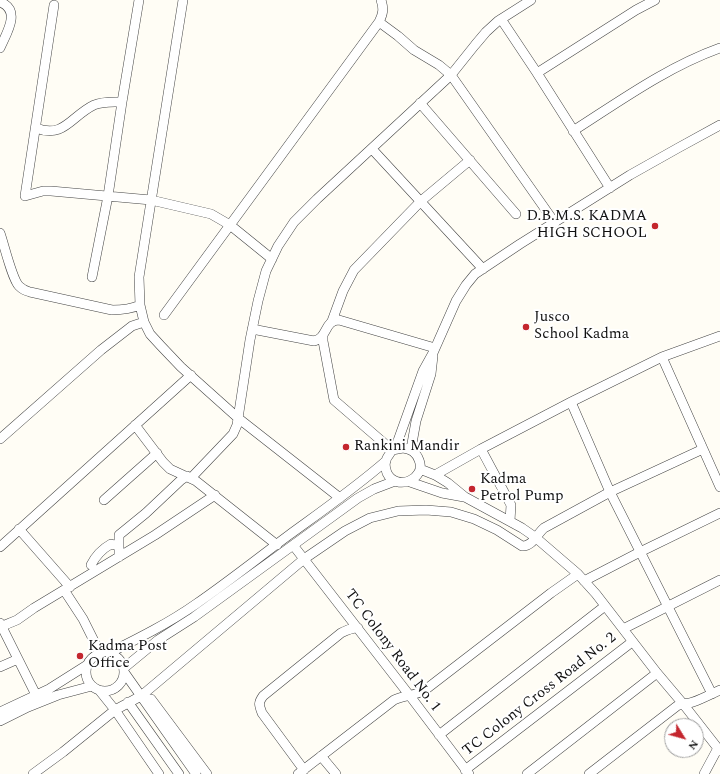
<!DOCTYPE html>
<style>
body{margin:0}
#map{position:relative;width:720px;height:774px;overflow:hidden;background:#fffdf5;font-family:Spectral,serif}
canvas{display:block}
.north{position:absolute;left:664px;top:718px;width:40px;height:40px;box-sizing:border-box;background:#fff;border:1px solid #a0a0a0;border-radius:50%;rotate:127deg;font-size:11px;font-weight:700;line-height:16px;text-align:center;color:#111}
.north::after{content:'';display:block;margin:auto;width:14px;height:18px;background:#c4262e;clip-path:polygon(50% 0,100% 100%,50% 72%,0 100%)}
</style>
<div id="map">
<canvas width="720" height="774"></canvas>
<div class="north">N</div>
</div>
<script>
const ctx = document.querySelector('canvas').getContext('2d');
ctx.lineJoin = 'round';
function trace(path, color, width, dash) {
  ctx.strokeStyle = color;
  ctx.lineWidth = width;
  ctx.lineCap = dash ? 'butt' : 'round';
  ctx.setLineDash(dash || []);
  ctx.stroke(path);
}
function label(font, color, halo, rows, align = 'center') {
  ctx.font = font + ' Spectral,serif';
  ctx.lineWidth = 4;
  ctx.setLineDash([]);
  ctx.textBaseline = 'middle';
  ctx.strokeStyle = halo;
  ctx.fillStyle = color;
  for (const [text, x, y, turn = 0] of rows) {
    ctx.save();
    ctx.translate(x, y);
    ctx.rotate((+turn || 0) * Math.PI / 180);
    ctx.textAlign = isNaN(turn) ? turn : align;
    if (halo) ctx.strokeText(text, 0, 0);
    ctx.fillText(text, 0, 0);
    ctx.restore();
  }
}
const street = new Path2D(`
 M183,0L139,277L140,305L144,322L150,334L161,346L181,367L238,418L340,498
 M0,2C22,10 6,34 0,48
 M54,5L25,196L43,191H51L151,200L211,214L230,225L272,259
 M501,19L537,73L610,188
 M379,22L398,36L414,50L439,65L451,75L555,223
 M537,73L636,10L655,0
 M420,103L516,214
 M36,128C64,139 71,116 94,105C103,101 113,102 122,102
 M573,131C620,101 667,67 720,48
 M372,149L483,269
 M0,233C4,244 12,279 19,286C22,289 26,291 30,292L112,310C123,310 131,309 140,305
 M92,277L108,196L122,102L139,0
 M164,315L379,22C383,14 384,9 381,0
 M332,321L343,291L354,270L421,201L470,160
 M252,329L314,341C328,338 324,320 339,320L435,348
 M323,336V341L334,400L392,450
 M662,357L720,487
 M571,402L610,492L712,694
 M135,425L163,462L170,469L196,481L277,545
 M0,439L101,350L132,326L144,322
 M403,448C411,449 416,452 419,460C427,479 396,492 387,473C386,470 384,465 386,461C386,458 390,454 392,450Z
 M395,449L423,371L433,353L456,301L466,285L475,274L520,244L630,175L678,148L720,125
 M411,449L416,421L431,374L433,356
 M481,449L511,505L510,521
 M420,469L435,475L448,483L465,497L522,528L535,537L578,574L596,594L657,673L684,705L720,751
 M435,475L481,449L571,402L662,357L720,336
 M191,478L233,434L237,425L250,340L258,301L266,271L278,246L294,222L317,199L451,75L475,45L486,32L498,21L531,0
 M410,482L442,493L464,497
 M104,500L157,453
 M19,529L70,587
 M293,545L410,696L469,774
 M0,547L191,375
 M119,557V535L146,513L181,480L187,476
 M91,565C96,555 102,549 111,544L119,546
 M584,581L640,552L720,513
 M64,590L83,619L100,653
 M0,623L36,695
 M0,627L17,620L34,608L155,535L215,495
 M623,629L720,580
 M109,653C139,638 169,623 196,604C228,582 258,558 289,535C322,511 355,488 386,461
 M86 672a19 19 0 1 1 38 0a19 19 0 1 1-38 0Z
 M0,667L18,659
 M124,668L158,640L194,617L358,498L374,489L395,481
 M124,672L196,774
 M99,690L115,710L159,774
 M151,699L207,774
 M128,702L179,774
 M0,712L49,689L87,665
 M0,721L28,707L58,695L92,686
 M439,735L605,606
 M321,756L336,774
 M304,770L262,713C259,705 258,703 263,696L341,633C347,630 351,628 358,628
 M465,770L632,642
 M33,774L63,752L115,710L141,696L304,559L345,531L370,518L398,511L426,510L451,512L474,519L497,530L522,546C532,547 537,534 544,528L610,492L703,449
 M298,774L394,700C404,695 415,696 425,690L551,593L578,574
 M527,774L657,673
 M589,774L677,706C682,703 687,704 693,702C702,699 711,694 720,690
 M704,774L718,748`);
trace(street, '#444', 10);
trace(street, '#fff', 9);
for (const [x, y, r, color] of [
 [655,226,4,"#c4262e"],
 [526,327,4,"#c4262e"],
 [346,447,4,"#c4262e"],
 [472,489,4,"#c4262e"],
 [80,656,4,"#c4262e"]
]) {
  const dot = new Path2D();
  dot.arc(x, y, r, 0, 2 * Math.PI);
  ctx.fillStyle = color;
  ctx.fill(dot);
  trace(dot, '#fff', 1.5);
}
label('15px', '#111', '#fff', [
 ["D.B.M.S. KADMA",647,217,"right"],
 ["HIGH SCHOOL",647,234,"right"],
 ["Jusco",534,318],
 ["School Kadma",534,335],
 ["Rankini Mandir",354,447],
 ["Kadma",480,480],
 ["Petrol Pump",480,497],
 ["Kadma Post",88,647],
 ["Office",88,664]
], 'left');
label('15px', '#111', '#fff', [
 ["TC Colony Road No. 1",392,651,53],
 ["TC Colony Cross Road No. 2",540,695,-38]
]);
</script>
